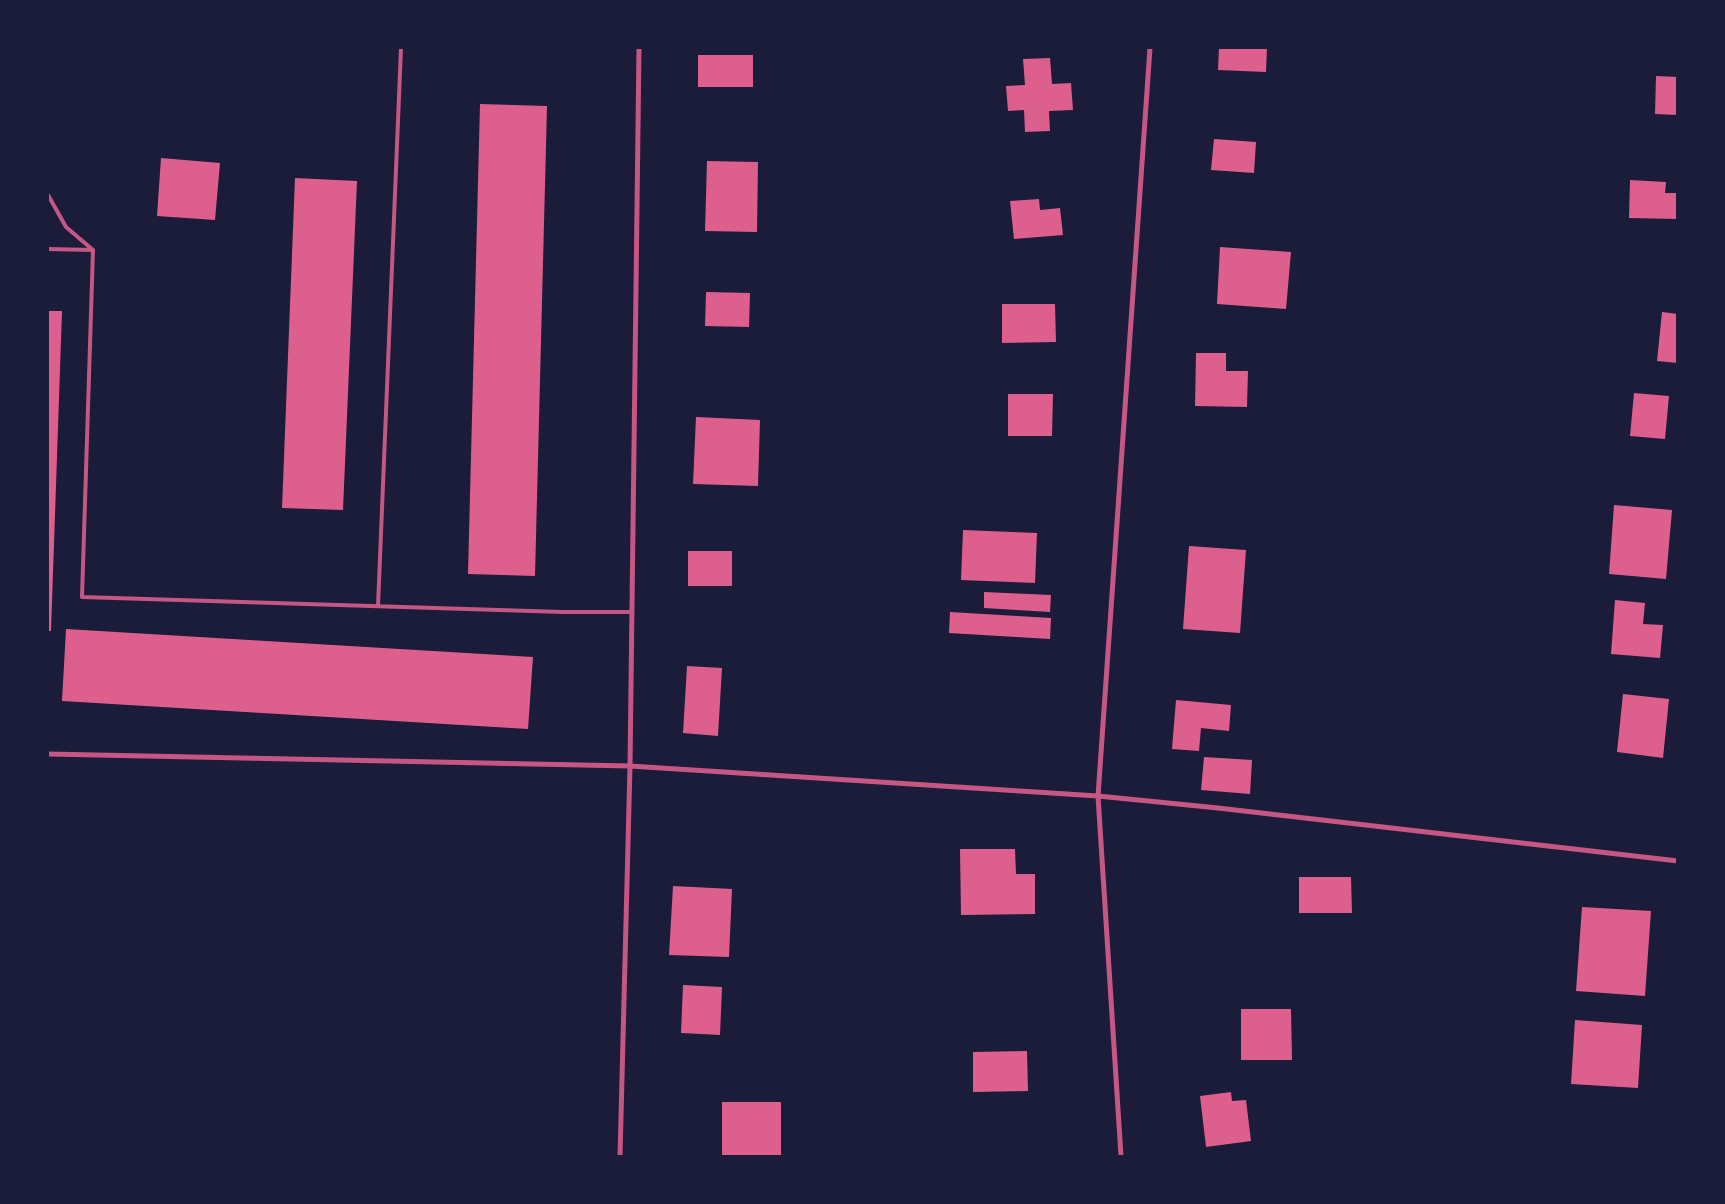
<!DOCTYPE html>
<style>
body{margin:0}
#map{position:relative;width:1725px;height:1204px;overflow:hidden;background:#1b1b3a;font-family:"Work Sans",sans-serif}
canvas{display:block}
.frame{position:absolute;inset:0;border:49px solid #1b1b3a;pointer-events:none}
</style>
<div id="map">
<canvas width="1725" height="1204"></canvas>
<div class="frame"></div>
</div>
<script>
const ctx = document.querySelector('canvas').getContext('2d');
ctx.lineJoin = 'round';
function fill(path, color) {
  ctx.fillStyle = color;
  ctx.fill(path, 'evenodd');
}
function trace(path, color, width, dash) {
  ctx.strokeStyle = color;
  ctx.lineWidth = width;
  ctx.lineCap = dash ? 'butt' : 'round';
  ctx.setLineDash(dash || []);
  ctx.stroke(path);
}
fill(new Path2D(`
 M1219,48H1267L1266,72L1218,70Z
 M698,55H753V87H698Z
 M1050,58L1052,84L1071,83L1073,110L1049,111L1050,131L1025,132L1024,110L1008,111L1006,86L1025,85L1023,59Z
 M1656,76L1678,77V115L1655,114Z
 M480,104L547,106L535,576L468,574Z
 M1214,139L1256,142L1254,173L1211,170Z
 M161,158L220,163L215,220L157,216Z
 M707,161L758,162L757,232L705,231Z
 M295,178L357,181L343,510L282,508Z
 M1630,180L1666,182L1665,193H1678V219L1629,218Z
 M1039,199L1040,210L1060,208L1063,235L1014,239L1010,201Z
 M1220,247L1291,252L1286,309L1217,304Z
 M706,292L750,293L749,327L705,326Z
 M1002,304H1055L1056,342L1002,343Z
 M48,311H62L51,631H48Z
 M1662,312L1678,314V363L1657,361Z
 M1196,353H1226V371H1248L1247,407L1195,406Z
 M1634,393L1669,396L1665,439L1630,436Z
 M1008,394H1053L1052,436H1008Z
 M696,417L760,420L758,486L693,484Z
 M1614,505L1672,510L1666,579L1609,574Z
 M963,530L1037,533L1035,583L961,580Z
 M1189,546L1246,550L1240,633L1183,629Z
 M688,551H732V586H688Z
 M984,592L1051,595L1050,612L984,608Z
 M1615,600L1645,603L1643,624L1663,625L1660,658L1611,654Z
 M950,612L1051,618L1050,639L949,633Z
 M66,629L533,657L528,729L62,701Z
 M687,666L722,668L718,736L683,733Z
 M1623,694L1669,699L1663,758L1617,752Z
 M1176,700L1231,705L1229,731L1201,728L1199,751L1172,749Z
 M1204,757L1252,760L1250,794L1201,790Z
 M960,849H1015L1016,874H1035V914L961,915Z
 M1299,877H1351L1352,913H1299Z
 M673,886L732,889L729,957L669,955Z
 M1582,907L1651,911L1645,996L1576,991Z
 M683,985L722,987L720,1035L681,1033Z
 M1241,1009H1291L1292,1060H1241Z
 M1575,1020L1642,1025L1638,1088L1571,1084Z
 M1027,1051L1028,1091L973,1092V1052Z
 M1231,1092L1232,1101L1246,1100L1251,1141L1206,1147L1200,1096Z
 M722,1102H781V1156H722Z`), '#dd5f8e');
trace(new Path2D(`
 M48,195L66,227L93,250
 M48,249L93,250
 M93,250L82,597L563,612H632
 M378,606L401,48`), '#c65784', 4);
trace(new Path2D(`
 M48,754L630,766L1098,796L1218,808L1678,861
 M620,1156L630,766L639,48
 M1121,1156L1098,796L1150,48`), '#c65784', 5);
</script>
